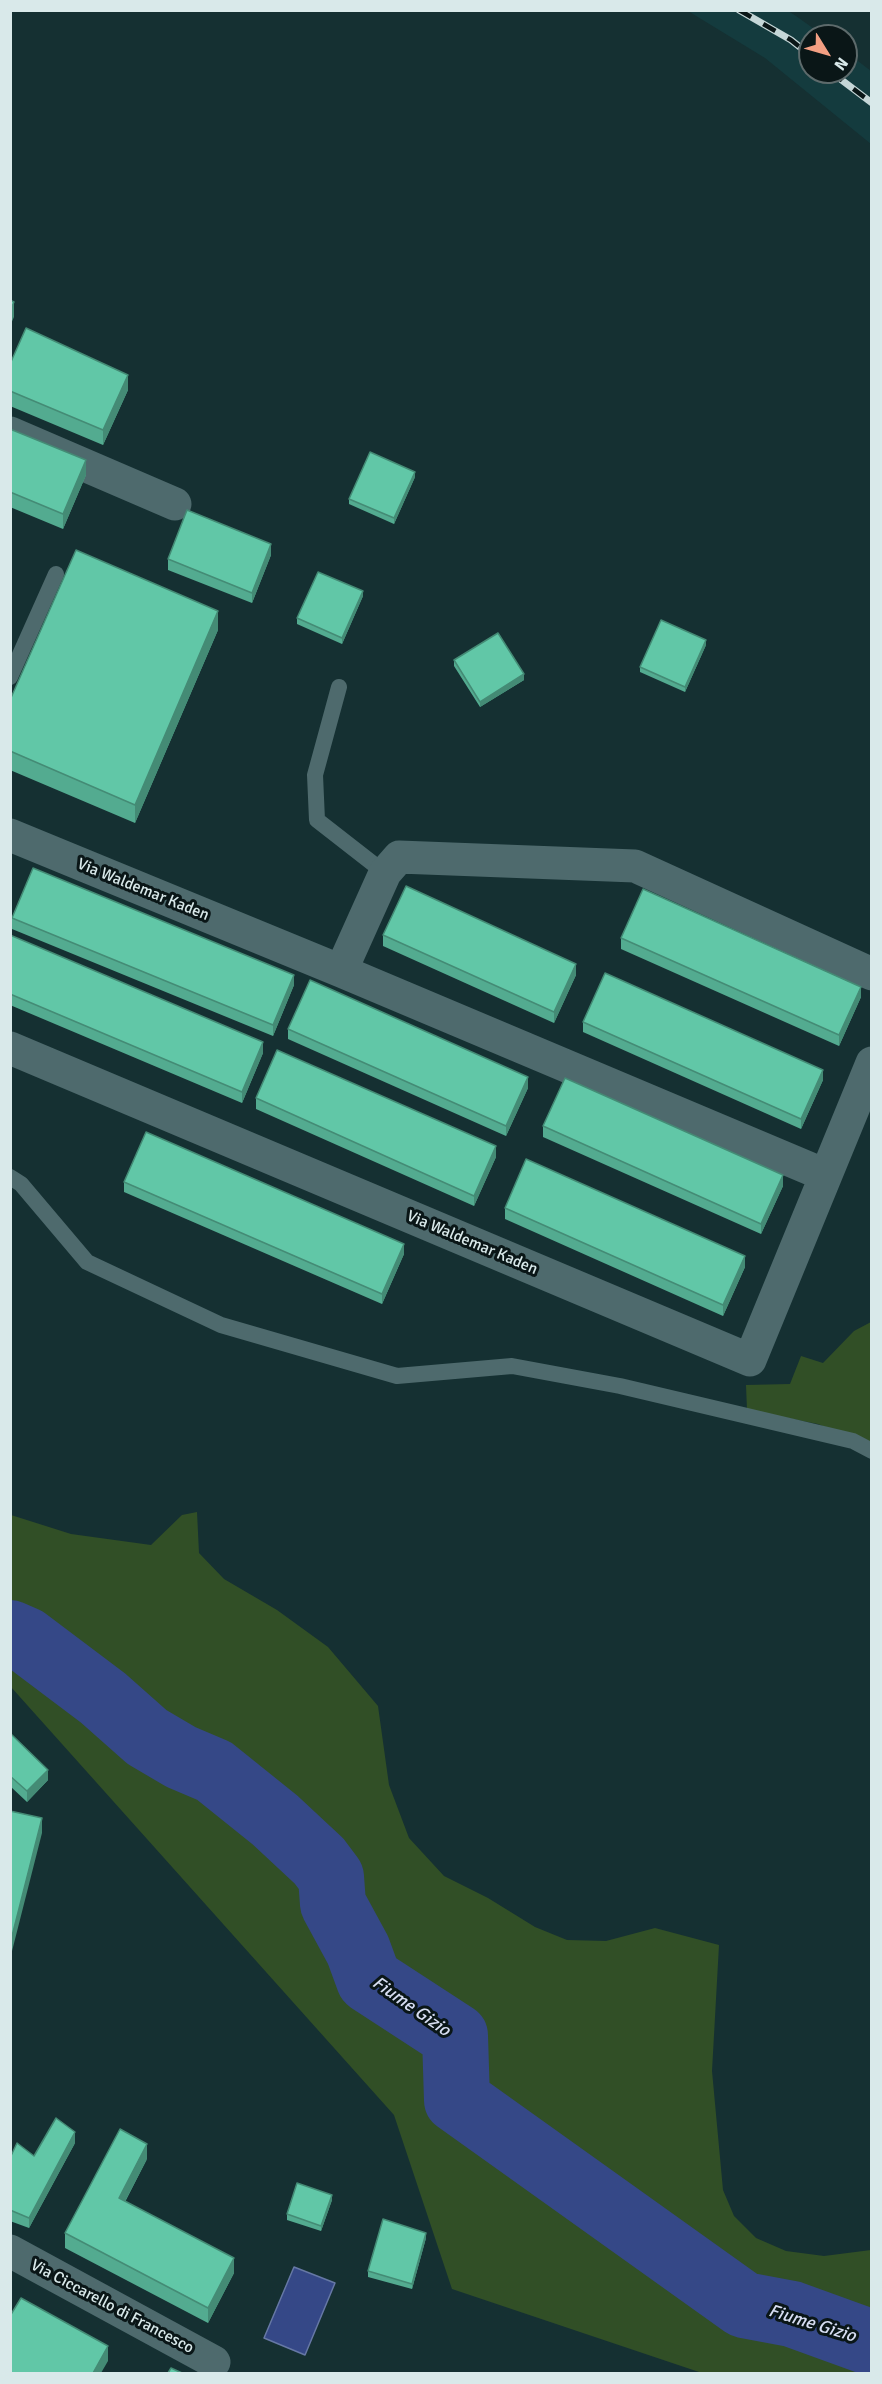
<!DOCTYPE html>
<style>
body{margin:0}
#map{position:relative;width:882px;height:2384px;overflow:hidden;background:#153032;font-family:Signika,sans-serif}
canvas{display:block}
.frame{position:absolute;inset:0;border:12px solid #d9e9ea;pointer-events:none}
.north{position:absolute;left:798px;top:24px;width:60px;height:60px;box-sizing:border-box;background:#0a1617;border:2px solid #5d6a6b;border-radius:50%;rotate:127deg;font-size:16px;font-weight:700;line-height:24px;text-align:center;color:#d9e9ea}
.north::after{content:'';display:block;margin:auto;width:21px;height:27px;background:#f39f83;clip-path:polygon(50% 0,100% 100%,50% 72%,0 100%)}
</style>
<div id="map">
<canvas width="882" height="2384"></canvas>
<div class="frame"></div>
<div class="north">N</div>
</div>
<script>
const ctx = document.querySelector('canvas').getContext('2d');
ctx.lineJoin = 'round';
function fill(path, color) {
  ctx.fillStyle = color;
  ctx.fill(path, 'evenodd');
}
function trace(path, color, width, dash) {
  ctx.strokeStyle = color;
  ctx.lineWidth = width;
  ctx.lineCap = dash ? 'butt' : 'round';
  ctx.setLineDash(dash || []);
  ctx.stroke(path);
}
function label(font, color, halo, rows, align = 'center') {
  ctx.font = font + ' Signika,sans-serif';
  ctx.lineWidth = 6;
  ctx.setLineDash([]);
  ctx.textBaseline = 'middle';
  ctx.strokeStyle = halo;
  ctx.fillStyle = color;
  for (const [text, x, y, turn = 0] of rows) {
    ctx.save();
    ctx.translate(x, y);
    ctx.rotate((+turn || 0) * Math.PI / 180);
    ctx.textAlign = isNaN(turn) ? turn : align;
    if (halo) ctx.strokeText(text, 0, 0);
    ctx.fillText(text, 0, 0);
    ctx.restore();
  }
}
fill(new Path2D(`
 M688,11H788L796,16L824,36H810V72H846V52L871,71V144L765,58Z`), '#143b3e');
fill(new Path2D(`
 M871,1322V1446L818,1424L747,1410L746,1385L790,1384L801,1356L823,1363L854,1331Z
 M197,1512L199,1553L224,1579L277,1610L328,1647L378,1706L389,1785L409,1838L444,1876L488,1898L535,1927L567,1940L606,1941L655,1928L719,1945L712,2071L723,2190L734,2216L756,2238L786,2251L824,2256L871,2250V2373H702L452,2289L394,2115L11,1687V1515L71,1534L151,1545L182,1515Z`), '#314f26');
const water = new Path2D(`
 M294,2267L335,2283L305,2355L264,2338Z`);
fill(water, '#354887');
trace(water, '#6678a5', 1.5);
trace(new Path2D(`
 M10,1633L26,1640L103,1698L147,1737L181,1757L214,1771L275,1820L319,1861L331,1877L333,1904L358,1950L369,1980L455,2036L457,2100L744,2305L792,2314L872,2343`), '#354887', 66);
trace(new Path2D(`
 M10,677L56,574
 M339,687L315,775L317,820L385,873
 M10,1177L21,1184L87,1262L221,1325L397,1376L512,1366L620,1386L853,1441L872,1451`), '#4e6a6d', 16);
trace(new Path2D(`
 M10,433L175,504
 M10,835L341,971L825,1175
 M341,971L385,873L399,857L635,866L872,974
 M10,1048L750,1360L872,1063
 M10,2251L214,2362`), '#4e6a6d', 33);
const rail = new Path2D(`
 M739,10L791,40L810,55
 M831,72L872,103`);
trace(rail, '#c5d6d7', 7);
trace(rail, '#0a1617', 4.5, [14]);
fill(new Path2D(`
 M10,364L128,390L103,445L10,406Z
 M10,429L86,475L63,529L10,507Z
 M415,477L394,524L349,504V499Z
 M271,555L252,603L168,570V559Z
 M363,596L342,644L297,624V618Z
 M218,630L135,823L10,770V700Z
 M706,645L685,692L640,672V667Z
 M454,660L524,680L480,707L454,666Z
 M12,918L294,985L273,1036L12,929Z
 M10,935L263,1053L242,1103L10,1005Z
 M383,935L576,975L554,1023L383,946Z
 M621,938L861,997L839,1046L621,949Z
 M583,1022L823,1080L801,1129L583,1032Z
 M288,1029L528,1088L506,1136L288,1039Z
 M256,1098L496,1157L474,1206L256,1109Z
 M543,1126L783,1186L761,1234L543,1137Z
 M124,1182L404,1254L382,1304L124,1192Z
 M505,1208L745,1267L723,1316L505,1219Z
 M10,1733L48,1780L27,1802L10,1786Z
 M75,2143L29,2228L10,2221V2158L34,2156Z
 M147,2159L125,2202L234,2273L208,2323L65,2248V2233Z
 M332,2200L321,2231L287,2220V2214Z
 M426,2238L412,2289L368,2277V2271Z`), '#53ab90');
fill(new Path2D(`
 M14,302V317L10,326V311Z
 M128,375V390L103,445V430Z
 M86,460V475L63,529V514Z
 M415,472V477L394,524V518Z
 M271,544V555L252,603V593Z
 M363,591V596L342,644V638Z
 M218,611V630L135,823V805Z
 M706,640V645L685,692V687Z
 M524,674V680L480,707V702Z
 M576,964V975L554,1023V1012Z
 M294,975V985L273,1036V1025Z
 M861,987V997L839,1046V1035Z
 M263,1042V1053L242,1103V1092Z
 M823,1070V1080L801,1129V1119Z
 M528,1077V1088L506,1136V1126Z
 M496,1146V1157L474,1206V1196Z
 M783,1175V1186L761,1234V1224Z
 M404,1244V1254L382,1304V1294Z
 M745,1256V1267L723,1316V1305Z
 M48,1770V1780L27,1802V1791Z
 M42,1818V1833L10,1959V1944Z
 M75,2132V2143L29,2228V2218Z
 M147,2144V2159L119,2213V2198Z
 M332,2195V2200L321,2231V2226Z
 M426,2233V2238L412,2289V2284Z
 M234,2258V2273L208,2323V2308Z
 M108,2346V2361L101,2373H93Z`), '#448b75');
const building = new Path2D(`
 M10,300L14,302L10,311Z
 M26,328L128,375L103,430L10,391V364Z
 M10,429L86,460L63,514L10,492Z
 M370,452L415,472L394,518L349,499Z
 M187,510L271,544L252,593L168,559Z
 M76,550L218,611L135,805L10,751V700Z
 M318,572L363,591L342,638L297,618Z
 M661,620L706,640L685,687L640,667Z
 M498,633L524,674L480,702L454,660Z
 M33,868L294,975L273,1025L12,918Z
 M406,886L576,964L554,1012L383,935Z
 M643,889L861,987L839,1035L621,938Z
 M10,935L263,1042L242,1092L10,994Z
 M605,973L823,1070L801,1119L583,1022Z
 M310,980L528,1077L506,1126L288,1029Z
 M277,1050L496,1146L474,1196L256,1098Z
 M565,1078L783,1175L761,1224L543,1126Z
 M146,1132L404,1244L382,1294L124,1182Z
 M526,1159L745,1256L723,1305L505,1208Z
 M10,1733L48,1770L27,1791L10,1776Z
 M10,1811L42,1818L10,1944Z
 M56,2118L75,2132L29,2218L10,2210V2158L17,2143L34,2156Z
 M120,2129L147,2144L119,2198L234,2258L208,2308L65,2233Z
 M297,2183L332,2195L321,2226L287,2214Z
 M383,2219L426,2233L412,2284L368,2271Z
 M21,2298L108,2346L93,2373H10V2316Z
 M171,2368L182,2373H168Z`);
fill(building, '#61c7a7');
trace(building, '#448b75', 1.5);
label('16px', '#d9e9ea', '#0a1617', [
 ["Via Waldemar Kaden",143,890,22],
 ["Via Waldemar Kaden",472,1243,23],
 ["Via Ciccarello di Francesco",112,2307,28]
]);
label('italic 18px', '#d7def2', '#0a1617', [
 ["Fiume Gizio",411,2007,35],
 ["Fiume Gizio",812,2324,17]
]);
</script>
